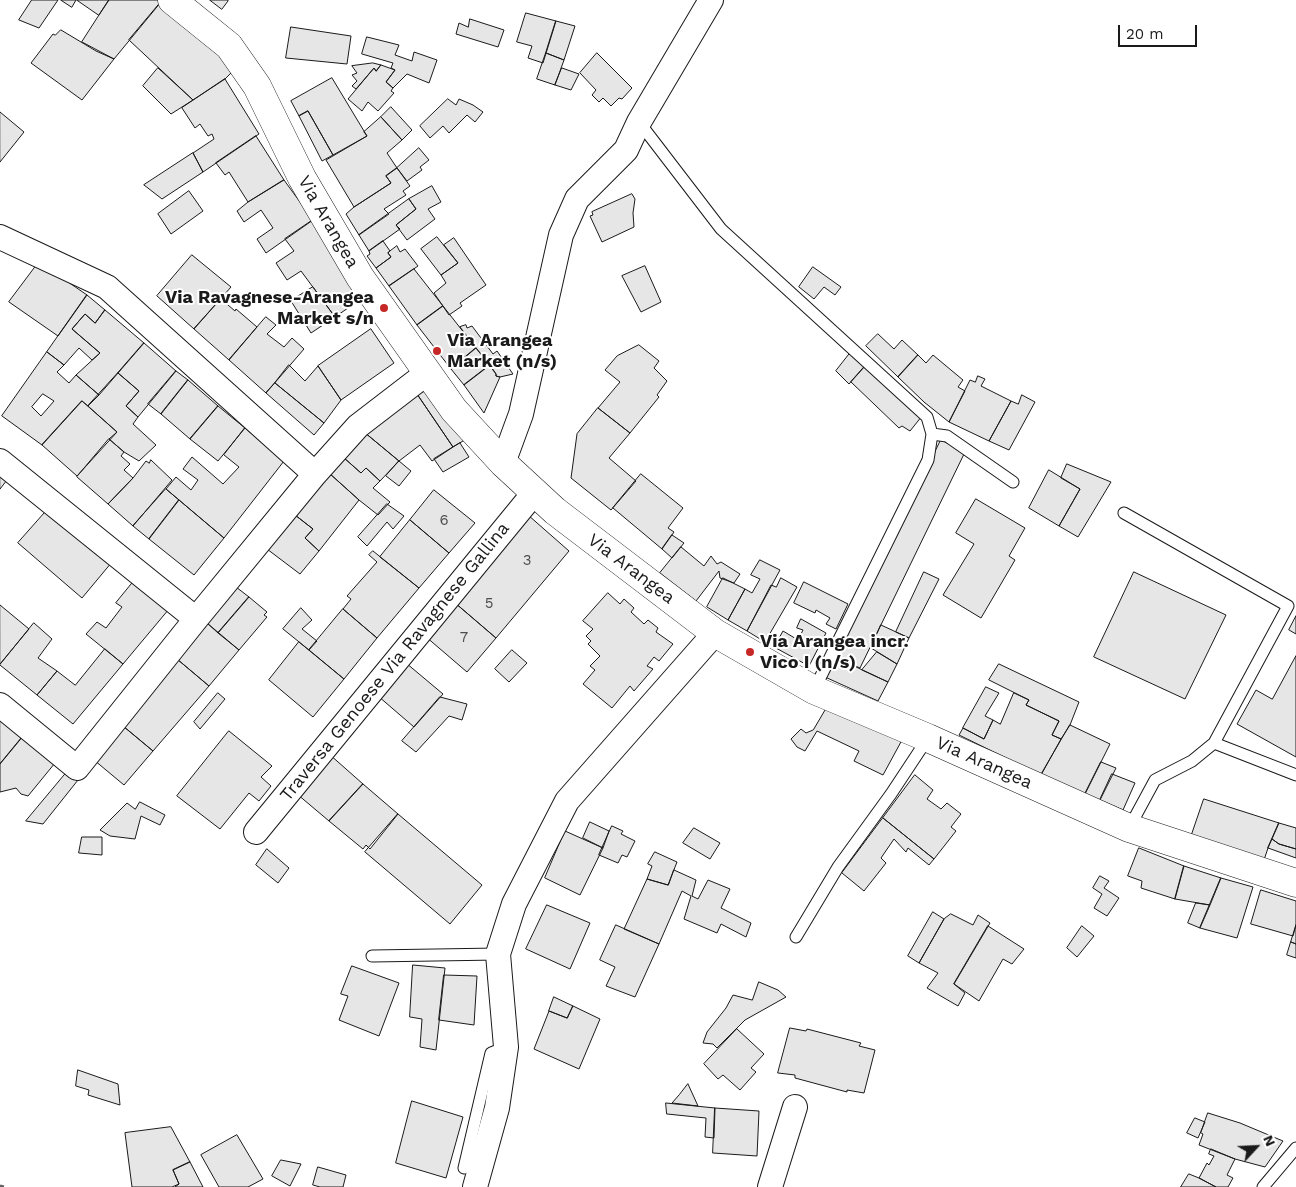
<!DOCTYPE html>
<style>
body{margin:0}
#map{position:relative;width:1296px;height:1187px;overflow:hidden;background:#fff;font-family:"Work Sans",sans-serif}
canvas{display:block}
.north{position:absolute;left:1231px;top:1122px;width:50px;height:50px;-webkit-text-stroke:4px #fff;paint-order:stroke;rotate:65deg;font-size:14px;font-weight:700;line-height:20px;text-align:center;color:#1a1a1a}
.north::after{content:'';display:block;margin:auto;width:18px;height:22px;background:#1a1a1a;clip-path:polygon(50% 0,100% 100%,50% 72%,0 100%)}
.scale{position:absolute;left:1118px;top:25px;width:79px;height:22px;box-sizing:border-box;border:2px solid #1a1a1a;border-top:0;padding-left:6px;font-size:15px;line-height:18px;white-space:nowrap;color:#1a1a1a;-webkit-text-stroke:4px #fff;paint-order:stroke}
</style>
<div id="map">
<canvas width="1296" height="1187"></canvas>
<div class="north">N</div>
<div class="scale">20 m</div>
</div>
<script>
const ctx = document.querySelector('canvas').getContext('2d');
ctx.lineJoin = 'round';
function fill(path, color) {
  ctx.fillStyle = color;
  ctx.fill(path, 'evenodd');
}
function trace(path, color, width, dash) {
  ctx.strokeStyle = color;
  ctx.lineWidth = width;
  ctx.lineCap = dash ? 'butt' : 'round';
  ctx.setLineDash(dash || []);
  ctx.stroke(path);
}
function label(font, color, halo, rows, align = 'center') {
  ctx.font = font + ' "Work Sans",sans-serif';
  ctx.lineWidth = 4;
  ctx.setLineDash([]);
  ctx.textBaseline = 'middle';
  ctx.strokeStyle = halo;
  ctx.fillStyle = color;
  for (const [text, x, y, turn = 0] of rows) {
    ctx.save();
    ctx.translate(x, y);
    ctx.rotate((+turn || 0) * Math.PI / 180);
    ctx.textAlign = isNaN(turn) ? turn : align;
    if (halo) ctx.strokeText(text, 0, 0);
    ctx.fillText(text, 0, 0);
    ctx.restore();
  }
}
const building = new Path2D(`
 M32,0H58L39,28L19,20Z
 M61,0H76L72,7Z
 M77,0H109L99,15Z
 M109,0H159L161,2L114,59L82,42Z
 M210,0H228V1L222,9Z
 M161,2L235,69L225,79L193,100L129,40Z
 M526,13L556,21L543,63L528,58L532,46L517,42Z
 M470,19L504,30L498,47L456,34L459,23L468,27Z
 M556,21L575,26L564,60L546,53Z
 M291,27L351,36L347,64L286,58Z
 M61,30L96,51L114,59L82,100L31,63L53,34L55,35Z
 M367,37L399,45L395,55L412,61L414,52L437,60L429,83L407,74L393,88L386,82L395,70L391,68L393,63L362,54Z
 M546,53L564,60L555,85L537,79Z
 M597,53L632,88L622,99L619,98L611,106L603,98L599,102L592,95L596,90L580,73Z
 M373,63L381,65L376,71L374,68L356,89L352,86L357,81L352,75L357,73L352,66Z
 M381,65L395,70L386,82L393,88L391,91L394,93L378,111L368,102L362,111L348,99L374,68L376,71Z
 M158,68L193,100L171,114L143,86Z
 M562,68L579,74L571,90L555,85Z
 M332,78L367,136L333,155L308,111L299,116L291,101Z
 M225,79L259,134L203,172L193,153L214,139L212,134L208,136L200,124L195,128L182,108Z
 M448,99L456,105L459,99L473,105L483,112L475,122L467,115L449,133L443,126L430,138L420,126Z
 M391,107L412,130L402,140L381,117Z
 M308,111L333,155L322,161L299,116Z
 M0,112L24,132L0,162Z
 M381,117L402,140L387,153L397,168L386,176L391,183L354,207L326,160L367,136L364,132Z
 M256,136L284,180L248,202L229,172L225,175L216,163Z
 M419,148L429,160L420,167L422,170L407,181L397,168Z
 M193,153L203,172L162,199L144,185Z
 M397,168L410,186L403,191L406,195L384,209L389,214L359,235L346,214L354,207L391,183L386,176Z
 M284,180L313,220L266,253L257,239L273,228L261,210L244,222L237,211L248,202Z
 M432,186L441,202L428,209L435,219L407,240L396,225L416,209L409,199Z
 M189,191L203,211L171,234L158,214Z
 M632,194L635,199L633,213L634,227L602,242L590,216L593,215L592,212Z
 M409,199L416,209L396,225L400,229L369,251L359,235Z
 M313,220L361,299L335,317L301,271L287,280L276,263L294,251L285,239Z
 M437,237L458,263L441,275L421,249Z
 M454,238L486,285L460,303L462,306L449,315L434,293L446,283L441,275L458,263L444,245Z
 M383,241L390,251L388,253L391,257L376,268L367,256L370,254L369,251Z
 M397,246L400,252L405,249L418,266L389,286L376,268L391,257L388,253Z
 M192,255L231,287L194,329L157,296Z
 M39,262L87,295L58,336L9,302Z
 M645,266L661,302L641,312L622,276Z
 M813,267L841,287L835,295L824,287L814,299L799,287Z
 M414,269L443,306L417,325L389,286Z
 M313,287L335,317L311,333L291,301Z
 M87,295L105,310L95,323L85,314L72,329L100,353L92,360L79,348L64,365L47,352Z
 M221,299L235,311L236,309L257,327L229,360L194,329Z
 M443,306L476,348L451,369L417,325Z
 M105,310L144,343L99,395L76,375L100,353L72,329L85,314L95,323Z
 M266,317L276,325L267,334L284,347L292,338L304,349L266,393L229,360Z
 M466,325L467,328L472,326L493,354L497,351L513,374L500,377L496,376V374L460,327Z
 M371,329L394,363L341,400L318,366Z
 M878,334L894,349L902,340L918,355L898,377L866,346Z
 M144,343L176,371L138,417L126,406L139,391L118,373Z
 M639,345L659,361L654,368L667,381L657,395L659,397L630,433L598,408L620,382L605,370L617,356Z
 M476,348L490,365L464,385L451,369Z
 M47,352L64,365L57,372L69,383L76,375L99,395L88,406L82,401L42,445L2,416ZM43,394L54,401L41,416L32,407Z
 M851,352L866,365L849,384L836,371Z
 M918,355L926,363L933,355L963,380L958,387L965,391L949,422L924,402L898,377Z
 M289,365L305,381L318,366L341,400L324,423L275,383Z
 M490,365L496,374V376L500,377L484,413L464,385Z
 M866,365L922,416L910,431L902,426L899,428L851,382Z
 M176,371L188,380L161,414L148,404Z
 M118,373L139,391L126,406L138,417L133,424L156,445L139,461L124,452L109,439L117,432L88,406Z
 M978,376L985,379L981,386L1011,401L989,441L949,422L970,380L975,382Z
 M188,380L218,406L190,439L161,414Z
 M275,383L324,423L314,435L266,393Z
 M427,391L468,438L453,447L417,394Z
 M417,394L453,447L432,461L420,445L399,461L364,432Z
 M1022,395L1035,402L1009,450L989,441L1011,401L1018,404Z
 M82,401L117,432L77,476L42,445Z
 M218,406L245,428L218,461L190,439Z
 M598,408L630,433L609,458L636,481L611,510L571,478L577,434Z
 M245,428L284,461L224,538L166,489L176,477L191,490L198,480L183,469L192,457L223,484L239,467L224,455Z
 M364,432L399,461L380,481L366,468L361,473L343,457Z
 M109,439L124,452L121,456L130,464L124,470L133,478L108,504L77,477Z
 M941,440L965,452L860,668L835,657Z
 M460,443L469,457L443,472L434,459Z
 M343,457L361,473L366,468L380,481L373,488L390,502L378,515L359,500L329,473Z
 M151,460L172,480L133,526L108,504L133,478L146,461L149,463Z
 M399,461L411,471L399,486L386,476Z
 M1067,464L1111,482L1078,537L1059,526L1080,489L1061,478Z
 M1049,470L1080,489L1059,526L1029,508Z
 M329,473L359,500L319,551L305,538L313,529L295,515Z
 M641,474L683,508L668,528L674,532L662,549L613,508Z
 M0,475L7,480L0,489Z
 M166,489L179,500L149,539L133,526Z
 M434,490L475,523L449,553L410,520Z
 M976,499L1025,528L1009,556L1015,560L981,618L943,595L974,544L956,533Z
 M179,500L224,538L194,575L149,539Z
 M387,504L404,516L393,529L387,522L367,546L358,537Z
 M49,508L112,562L82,598L18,543Z
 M295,515L313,529L305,538L319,551L300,574L267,549Z
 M528,515L569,551L496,638L454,602Z
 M410,520L449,553L419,588L380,557Z
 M672,535L684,543L672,558L662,549Z
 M681,547L704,566L711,556L717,564L721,562L740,574L734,583L720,578L719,571L696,601L660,573Z
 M373,551L419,588L377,638L343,609L351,599L347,596L377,562L369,555Z
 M760,560L780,570L747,631L728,620L745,589L752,593L760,579L751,575Z
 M924,572L939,579L909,638L896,632Z
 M1134,572L1226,615L1185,699L1094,657Z
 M723,578L745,589L728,620L707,607Z
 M781,578L797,587L765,642L747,631L771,585L776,587Z
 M134,581L169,609L123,664L86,634L97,622L106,628L122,607L116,603Z
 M804,582L848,604L836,629L826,624L830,618L816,610L815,613L794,603Z
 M236,587L249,597L218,633L207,623Z
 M608,593L620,604L624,599L634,608L631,612L644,624L648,620L658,628L656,632L673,644L659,661L654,657L647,666L653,669L634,691L630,686L612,708L583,684L595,670L590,666L600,656L588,644L591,641L586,636L593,629L583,621Z
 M249,597L267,612L264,615L267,617L239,650L218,633Z
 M454,602L496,638L467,672L425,636Z
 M0,605L29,629L0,664Z
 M301,608L312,620L302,629L317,641L309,650L283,629Z
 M343,609L377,638L344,679L309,650Z
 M1296,616V634L1289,630Z
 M801,619L826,633L809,666L774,647L783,631L798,640L803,630L797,628Z
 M34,623L52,639L38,658L57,671L37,695L0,665Z
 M207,623L239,650L209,686L177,659Z
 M881,625L909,638L897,664L871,648Z
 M299,642L344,679L313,717L269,680Z
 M105,649L123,664L73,724L37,695L57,671L75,685Z
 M512,650L527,663L509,682L495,669Z
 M877,652L897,664L888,682L862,670Z
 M1296,656V757L1237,724L1256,690L1272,699Z
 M835,657L888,682L878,701L825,677Z
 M177,659L209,686L153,751L123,726Z
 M406,663L443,694L414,727L378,696Z
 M999,664L1079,702L1070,725L1061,739L1052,735L1059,721L1026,705L1029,700L989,680Z
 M986,687L999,693L985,716L993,720L984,739L963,728Z
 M218,693L225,699L200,729L194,722Z
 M1014,693L1029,700L1026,705L1059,721L1052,735L1061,739L1041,775L959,735L963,728L984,739L993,720L1000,724Z
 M440,697L467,704L462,720L449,716L416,752L402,741Z
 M829,704L902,740L883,775L854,761L859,751L817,731L805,751L797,747L791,739L801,729L806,733L813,730Z
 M0,715L24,735L0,764Z
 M1070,725L1110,744L1085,794L1041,775Z
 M123,726L153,751L124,785L94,760Z
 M229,731L272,766L261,777L271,786L259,801L249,793L220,829L177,796Z
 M24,735L55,763L28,796L21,794L16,788L0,792V764Z
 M329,754L363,784L329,821L297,794Z
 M1101,762L1116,768L1100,800L1085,794Z
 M67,772L78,780L43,824L26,821Z
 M1112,774L1135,783L1123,810L1100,800Z
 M915,775L933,790L927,799L941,809L947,803L961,814L951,827L956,831L934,859L883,818Z
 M363,784L398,814L370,849L366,845L363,849L329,821Z
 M1204,799L1279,823L1268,848L1263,863L1190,840Z
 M140,802L165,815L160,825L141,816L135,839L110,836L100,830L127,803L135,809Z
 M398,814L482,885L450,924L365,852Z
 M883,818L934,859L929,865L908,848L906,852L894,839L881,858L886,863L864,891L842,873Z
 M590,822L609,831L603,848L583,838Z
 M1279,823L1296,828V849L1279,844L1272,839Z
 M612,826L623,831L621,834L635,841L627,857L622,855L618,863L599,855Z
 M694,828L720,843L710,859L683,843Z
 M565,831L603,848L580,895L545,878Z
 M82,837H102V855L79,853Z
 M1272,839L1279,844L1296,849V858L1268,848Z
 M1139,848L1184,866L1175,899L1141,888L1142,881L1128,876Z
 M267,849L289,868L278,883L256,865Z
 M655,852L677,862L668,885L647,879L652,866L648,864Z
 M1184,866L1221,878L1210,905L1175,899Z
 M674,870L696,880L692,896L698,899L708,880L730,889L721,908L751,923L746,937L721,924L717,933L684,919L691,896L682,891L659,944L624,929L647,879L668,885Z
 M1100,876L1109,881L1104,888L1119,898L1107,916L1094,908L1102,894L1093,888Z
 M1221,878L1253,887L1237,938L1200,928Z
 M1261,890L1296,901V925L1293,936L1251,924Z
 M1196,903L1210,905L1200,928L1188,923Z
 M547,905L590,923L570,969L526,949Z
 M933,912L944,919L919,963L908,956Z
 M951,914L973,925L978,915L990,923L954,984L965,993L958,1006L927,988L938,973L919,963L944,919Z
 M616,925L659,944L635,997L606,986L615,967L600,960Z
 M1296,925V944L1291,942Z
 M988,926L1024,949L1012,964L1003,959L979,1001L954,984Z
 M1082,926L1094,936L1077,957L1067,948Z
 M1291,942L1296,944V958L1287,955Z
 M413,965L445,968L436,1050L420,1047L422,1019L410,1017Z
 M352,966L399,983L379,1036L339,1020L348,996L341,994Z
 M444,975L477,976L474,1025L439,1020Z
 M759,982L778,990L786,997L745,1020L717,1048L713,1044L703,1043L707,1032L726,1008L733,995L752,1000Z
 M554,997L573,1006L567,1018L549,1011Z
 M573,1006L600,1019L579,1069L534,1049L549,1011L567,1018Z
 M790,1028L806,1031L807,1029L861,1043L859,1046L875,1050L864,1093L847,1090V1092L795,1078V1075L778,1073Z
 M737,1029L764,1054L751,1068L756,1072L740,1090L723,1075L718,1079L704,1064Z
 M78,1070L118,1084L120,1105L88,1095L89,1090L76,1086Z
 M688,1084L698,1106L672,1103L679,1095Z
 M412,1101L463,1117L446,1178L396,1163Z
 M666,1103L715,1108L714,1138L705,1137L706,1118L667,1114Z
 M715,1108L759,1111L757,1156L713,1153Z
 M1208,1113L1240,1123L1283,1141L1265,1167L1235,1159L1199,1145L1203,1134L1201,1133Z
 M1195,1118L1205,1122L1198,1138L1187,1133Z
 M171,1127L190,1162L173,1170L179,1184L172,1187H132L125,1133Z
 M237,1135L263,1179L248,1187H219L201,1155Z
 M1211,1149L1235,1159L1227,1175L1233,1178L1228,1187H1216L1199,1178L1207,1163L1209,1165L1214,1156L1209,1154Z
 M281,1160L301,1164L290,1186L272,1176Z
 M190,1162L203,1187H175L179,1184L173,1170Z
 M318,1167L346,1175L343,1187H320L313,1185Z
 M1189,1174L1199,1178L1216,1187H1181Z`);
fill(building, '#e6e6e6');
trace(building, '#1a1a1a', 1);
const lane = new Path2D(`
 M639,122L721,229L927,417L932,434L928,460L814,690
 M932,434L947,436L1013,482
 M1124,513L1288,606L1214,743
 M1129,828L1155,780L1192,761L1214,743L1296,775
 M796,937L838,867L891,794L928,738
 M372,956L498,954
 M464,1168L491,1053L506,1047
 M1263,1187L1296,1148`);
const street = new Path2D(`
 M0,237L107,287L315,474
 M0,461L196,619
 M503,463L521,414L561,235L577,199L626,150L639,122L711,0
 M0,705L77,768L196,619L315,474L358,426L427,373
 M256,832L534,493
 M475,1187L497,1108L506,1047L498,954L514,904L567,801L715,633
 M770,1187L795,1107`);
const secondary = new Path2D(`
 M172,0L229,46L257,86L302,178L360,277L454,410L503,463L555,511L715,633L814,690L928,738L1129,828L1296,883`);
trace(lane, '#1a1a1a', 13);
trace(street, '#1a1a1a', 26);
trace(secondary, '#1a1a1a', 29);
trace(new Path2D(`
 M0,1186L4,1187`), '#5f5f5f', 3, [4, 2.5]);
trace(lane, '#fff', 11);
trace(street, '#fff', 24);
trace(secondary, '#fff', 28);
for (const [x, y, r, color] of [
 [384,308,5,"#c62828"],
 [437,351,5,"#c62828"],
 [750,652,5,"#c62828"]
]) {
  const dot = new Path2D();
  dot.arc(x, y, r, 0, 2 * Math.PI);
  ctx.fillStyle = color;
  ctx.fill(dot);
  trace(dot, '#fff', 2);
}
label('15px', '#4d4d4d', null, [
 ["6",444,521],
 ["3",527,561],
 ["5",489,604],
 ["7",464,638]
]);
label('18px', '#1a1a1a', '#fff', [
 ["Via Arangea",328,222,60],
 ["Via Arangea",631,569,37],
 ["Traversa Genoese Via Ravagnese Gallina",395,662,-51],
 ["Via Arangea",984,763,24]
]);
label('bold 18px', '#1a1a1a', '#fff', [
 ["Via Ravagnese-Arangea",374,298,"right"],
 ["Market s/n",374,319,"right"],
 ["Via Arangea",447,341],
 ["Market (n/s)",447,362],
 ["Via Arangea incr.",760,642],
 ["Vico I (n/s)",760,663]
], 'left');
</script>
